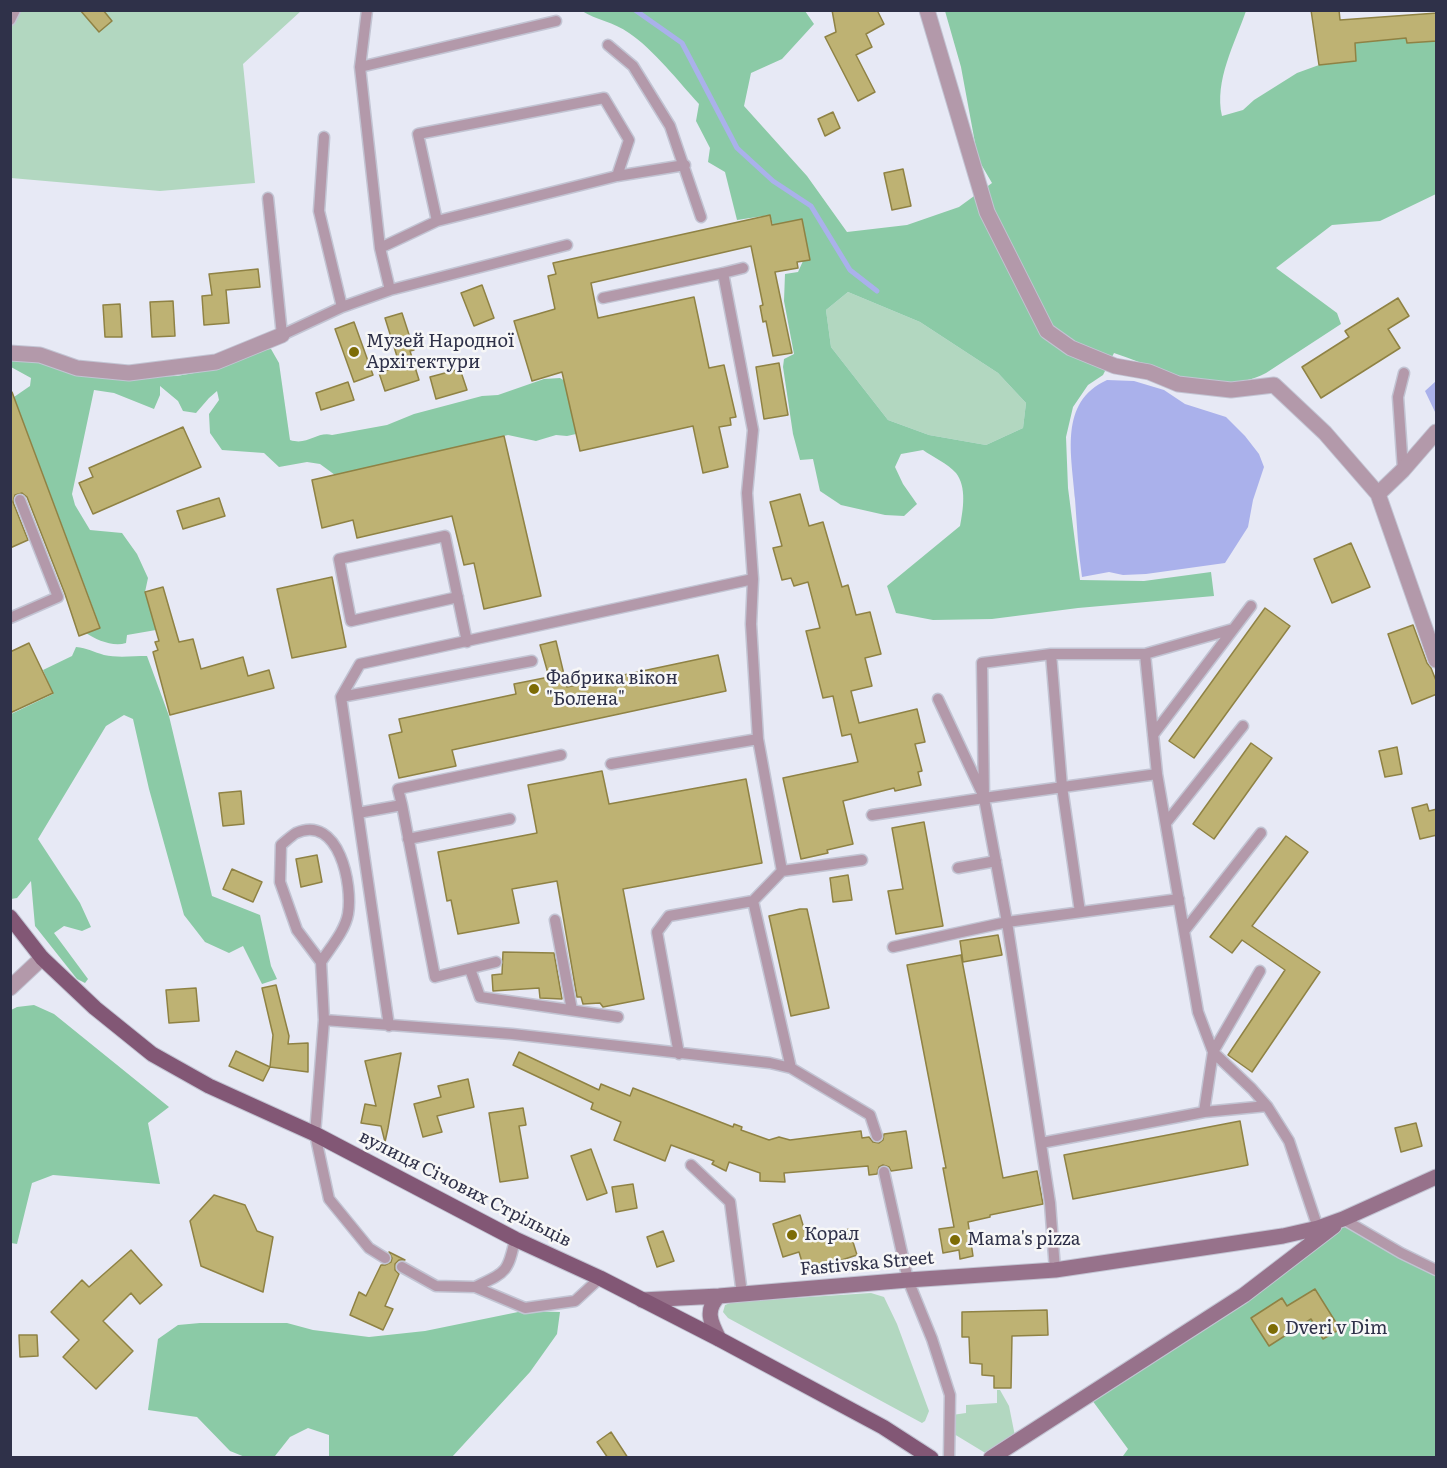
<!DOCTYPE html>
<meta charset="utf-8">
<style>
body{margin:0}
#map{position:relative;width:1447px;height:1468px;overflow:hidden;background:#e7e9f5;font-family:Literata,serif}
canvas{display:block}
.frame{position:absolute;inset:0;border:12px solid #2f3149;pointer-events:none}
</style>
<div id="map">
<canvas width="1447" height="1468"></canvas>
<div class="frame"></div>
</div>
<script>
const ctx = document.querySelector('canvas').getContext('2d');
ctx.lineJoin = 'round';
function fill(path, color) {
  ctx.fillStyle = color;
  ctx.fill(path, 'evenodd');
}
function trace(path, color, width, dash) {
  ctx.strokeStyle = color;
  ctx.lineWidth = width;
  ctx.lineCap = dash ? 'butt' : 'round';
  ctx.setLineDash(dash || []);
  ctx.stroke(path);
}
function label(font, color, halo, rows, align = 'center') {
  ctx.font = font + ' Literata,serif';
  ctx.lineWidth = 5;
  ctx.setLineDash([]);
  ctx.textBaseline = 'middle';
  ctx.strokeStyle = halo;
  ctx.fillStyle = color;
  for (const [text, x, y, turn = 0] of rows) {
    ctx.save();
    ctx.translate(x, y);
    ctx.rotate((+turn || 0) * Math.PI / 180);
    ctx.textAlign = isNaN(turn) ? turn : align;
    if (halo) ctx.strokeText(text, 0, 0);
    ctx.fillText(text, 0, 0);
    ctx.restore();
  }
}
fill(new Path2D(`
 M10,11H301L243,64L255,183L160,191L11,178Z
 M848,292L920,322L998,373L1026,403L1023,428L986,445L929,435L888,420L831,347L826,310Z
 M871,1293L884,1297L897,1324L929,1411L925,1421L922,1423L728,1318L723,1312L725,1305L733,1302Z
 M997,1390H1000L1009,1406L1015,1436L987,1454L954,1434L952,1415L966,1413V1405L997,1403Z`), '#b2d7c0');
fill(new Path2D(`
 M693,10L716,12L805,11L814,24L782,59L751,73L744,106L807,176L847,232L907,225L959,207L992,183L978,159L961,67L945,11H1246C1235,43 1214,81 1222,116L1243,110L1254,100L1297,73L1319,65L1356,61L1355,43L1406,38L1407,43L1436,41V194L1380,221L1332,225L1276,268L1337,313L1341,324L1266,373C1218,398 1161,369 1114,353L1103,375L1088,385L1073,407L1066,437L1068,488L1080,580L1144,581L1211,572L1214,596L1078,608L992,619L933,620L896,613L887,586L960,526C963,510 967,487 956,473C948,464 933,457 923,450L901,454L895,467L903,484L917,504L904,516L885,515L841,505L820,491L813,459L800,460L793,434L783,367L784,359L794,354L784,301L785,274L798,272L803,261L810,260L802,220L773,225L770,215L737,220L725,172L708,162L710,148L696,121L699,104C679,82 653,49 629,33C614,22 596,20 582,11ZM848,292L920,322L998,373L1026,403L1023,428L986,445L929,435L888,420L831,347L826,310Z
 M10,349L107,378L177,376L205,371L260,350L271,349L279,363L290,440C308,446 317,431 332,435L387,425L414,414L482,396L498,395L544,379L560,378L565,381L576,434L567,436L556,435L536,441L508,435L335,475L320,464L307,462L279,467L264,453L222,450L210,433L209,414L219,400L217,391L209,398L196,413L183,411L178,401L160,386V395L154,409L114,393L94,390L72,494L75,505L90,530L122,533L137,554L148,578L145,592L156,630L127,635L126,643C113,647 96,640 86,633L100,627L14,397L30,386L31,378L11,367Z
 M76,647C87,648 94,652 104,655C117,658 133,656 147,656L169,716L212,896L260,915L271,966L277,979L262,984L243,946L229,953L205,942L184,915L149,789L133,719L124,715L106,726L38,839L80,903L91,927L82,931L64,926L54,933L88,979L85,983L77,979L35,926L31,881L17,898L11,899V714L53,694L43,670L72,656Z
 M34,1005L54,1014L169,1107L148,1123L160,1184L53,1175L32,1183L17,1244L11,1243V1010L17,1007Z
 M1344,1219L1436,1269V1457H1124L1123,1456L1128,1449L1089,1396Z
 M523,1311L560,1312L557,1334L530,1372L452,1457H329V1435L308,1428L290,1437L275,1456L245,1457L230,1451L197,1417L148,1410L158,1339L178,1325L200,1323H287L313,1330L369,1337L425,1331Z`), '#8bcaa6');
fill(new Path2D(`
 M1107,380L1134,381L1164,390L1185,404L1226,417L1245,436L1259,454L1264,467L1253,500L1248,527L1225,563L1146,574L1123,575L1109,572L1082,577C1078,551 1077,525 1075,499C1072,456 1058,402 1107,380Z
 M1436,381V414L1425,391Z`), '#aab1eb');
trace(new Path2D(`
 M635,10L682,43L737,148L773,181L811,206L850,270L877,291`), '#aab1eb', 5);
const building = new Path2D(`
 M80,10H103L112,21L99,32Z
 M832,10H877L884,24L866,34L872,47L856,55L875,92L858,101L825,37L836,32Z
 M1311,10H1339L1340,20L1437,13V41L1407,43L1406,38L1355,43L1356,61L1319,65Z
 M833,112L840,128L825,136L818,119Z
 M903,169L911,206L892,210L884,173Z
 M770,215L772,225L802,219L810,260L797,262L798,268L775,272L792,353L773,356L766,321L763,322L760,306L763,305L751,246L591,283L598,318L694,297L709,368L724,365L736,417L730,418L731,425L719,427L728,467L703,473L693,426L580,451L562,372L532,381L514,321L555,309L548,276L556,274L553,263Z
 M258,269L260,287L226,290L229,323L204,325L202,296L212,295L209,274Z
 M482,285L494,318L474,326L461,293Z
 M1398,298L1409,316L1388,329L1400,348L1321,398L1302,367L1349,337L1345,331Z
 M173,301L175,336L152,337L150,302Z
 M120,304L122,337H105L103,305Z
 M402,313L414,350L410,351L419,380L385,391L379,373L400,366L385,318Z
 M354,322L373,375L354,382L335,329Z
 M779,363L788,415L764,419L756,367Z
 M460,369L467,390L436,399L430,377Z
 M348,382L354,400L321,410L316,393Z
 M10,392H12L100,628L79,636L65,594L27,497L22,493L15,495L13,502L28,540L10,548Z
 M183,427L201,467L93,514L79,483L93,477L89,468Z
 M504,436L541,596L484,609L474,563L464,565L452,516L357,538L353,520L322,528L312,480Z
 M800,494L809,526L823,522L842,587L848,585L856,615L870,612L881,654L865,658L872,686L851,691L859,723L917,709L925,742L915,744L922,771L918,772L921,785L895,791L894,788L843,801L853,844L827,850L828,853L801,859L783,778L858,762L851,734L842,736L833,696L823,698L806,631L820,628L808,582L794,586L791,578L782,580L773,548L782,546L770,502Z
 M219,498L225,516L183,529L177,511Z
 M1351,543L1370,587L1332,603L1314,559Z
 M332,577L346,647L292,658L277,589Z
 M163,587L179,642L193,639L201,669L243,657L248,676L269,670L274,688L170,715L153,652L158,650L155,642L159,641L145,592Z
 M1265,608L1290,626L1194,758L1169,741Z
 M1413,625L1427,663L1431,668L1437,683V694L1412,704L1388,634Z
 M556,641L567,687L718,655L726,691L452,750L456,766L399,778L389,735L402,732L399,719L516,694L514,684L549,677L540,645Z
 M29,643L53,693L10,713V652Z
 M1251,743L1272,758L1214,839L1193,824Z
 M1397,747L1402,774L1385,777L1379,751Z
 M602,771L609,804L746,779L762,863L623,889L644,999L603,1007L600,1003L583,1004L581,997H577L557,881L512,889L519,923L458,934L451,900L447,901L438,852L537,833L528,785Z
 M241,791L244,824L223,826L219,793Z
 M1427,804L1429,811L1437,809V835L1420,839L1412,808Z
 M924,822L943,926L896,934L888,891L903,889L892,828Z
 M1286,836L1308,852L1252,926L1320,972L1252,1072L1228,1055L1285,970L1242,940L1232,953L1210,937Z
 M317,855L322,882L301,887L296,859Z
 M232,869L262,882L253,902L223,889Z
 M848,875L852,900L833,902L830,878Z
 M800,909H807L829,1008L791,1016L769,916Z
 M998,935L1002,955L963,962L960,941Z
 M503,952L554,953L562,999L540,998L539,988L493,991L492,975L502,974Z
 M961,955L1003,1178L1037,1171L1043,1204L990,1215V1217L968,1222L973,1256L960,1259L959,1250L943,1253L939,1229L954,1227L943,1168H946L907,965Z
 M276,985L289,1036L288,1044L308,1043V1072L270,1067L273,1035L262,988Z
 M196,988L199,1021L169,1023L166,990Z
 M236,1051L270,1067L263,1081L229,1066Z
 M519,1052L599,1090L601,1084L630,1096L633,1088L733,1127L734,1124L742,1127L741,1130L769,1140L779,1137L790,1140L861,1131L862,1138L869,1137L873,1142L879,1143L883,1140L884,1134L906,1131L912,1168L891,1171L889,1167L883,1165L879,1167L877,1174L869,1175L868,1166L784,1173L785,1182L760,1181V1173L729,1162L726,1171L712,1164L714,1161L671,1145L665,1161L614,1140L621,1122L591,1109L593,1103L513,1065Z
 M401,1053L388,1128L385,1142L381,1126L361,1123L365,1104L376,1106L365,1061Z
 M468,1079L474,1107L437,1116L442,1132L423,1137L414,1104L441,1097L438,1086Z
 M523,1108L526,1125L519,1126L528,1178L500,1182L489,1113Z
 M1240,1121L1248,1165L1073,1199L1064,1155Z
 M1416,1123L1422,1146L1401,1152L1395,1128Z
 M591,1149L607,1193L587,1200L571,1156Z
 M633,1184L637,1208L616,1212L612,1187Z
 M214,1195L245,1205L257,1231L273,1237L263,1292L201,1266L190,1221Z
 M800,1215L808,1242L849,1229L857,1255L805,1272L799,1252L783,1257L773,1224Z
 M663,1231L674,1261L657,1267L647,1237Z
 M131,1250L162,1285L140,1304L131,1293L103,1321L133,1351L96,1389L63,1357L79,1340L51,1312L82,1280L89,1287Z
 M389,1252L405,1260H399L395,1264V1270L399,1274L385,1306L393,1309L383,1330L350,1315L359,1292L366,1296L381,1265H385L391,1262L392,1258Z
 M1315,1289L1340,1329L1323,1339L1311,1319L1269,1346L1251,1318L1282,1298L1287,1306Z
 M1047,1310L1048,1335L1012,1336L1011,1388H994V1376L982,1375V1364L970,1363L969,1337H962V1312Z
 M19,1335H37L38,1356L20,1357Z
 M611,1432L628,1458H608L597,1442Z`);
fill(building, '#beb273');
trace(building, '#8f8244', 1.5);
const service = new Path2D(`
 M10,20L15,10
 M608,45L633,66L670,126L701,217
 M360,67L556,21
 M324,137L319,211L342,307
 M268,198L282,335L342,307L390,290L380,248L360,67L367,10
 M437,221L418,134L604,98L629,140L617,176
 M380,248L437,221L617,176L685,165
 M723,273L743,268
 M390,290L567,245
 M603,298L723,273L753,430L747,493L753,579L751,624L758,739L782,871L753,901L791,1068
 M1403,470L1398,397L1404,373
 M458,597L351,621L339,559L445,536L467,642
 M10,618L58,597L20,500
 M1051,654L1062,787L1080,912
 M1145,654L1157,774
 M341,697L532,661
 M938,699L983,795
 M1153,735L1251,606
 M611,764L758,739
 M984,798L982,663L1051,654H1145L1233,629
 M402,805L398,789L561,755
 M358,813L402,805L435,977L496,962
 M872,815L984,798
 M1166,823L1243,726
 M408,839L510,819
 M958,868L996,861
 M782,871L862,860
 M555,920L572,1010
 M1185,930L1261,833
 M893,947L1007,922L1179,899
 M321,962C330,948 345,931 348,914C353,885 339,814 296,833C291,836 286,841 281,845L280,882L297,930L321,962L324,1020L315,1134L329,1199L369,1248L385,1258
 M470,969L480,997L618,1017
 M1260,971L1213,1052L1252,1089L1267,1106
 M324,1020L512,1034L770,1063L791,1068L870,1115L877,1136
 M389,1026L341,697L360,664L753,579
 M679,1054L657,932L669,916L753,901
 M1204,1112L1267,1106L1289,1141L1318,1228
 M1041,1143L1204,1112L1213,1052L1198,1012L1157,774L984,798L1007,922L1050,1203L1055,1270
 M691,1165L730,1202L742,1294
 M884,1172L908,1280L932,1339L950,1395L949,1458
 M1343,1219L1401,1253L1436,1270
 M402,1267L436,1286L475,1287L525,1308L575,1301L600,1278
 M475,1287C506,1272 508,1273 515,1239`);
const minor = new Path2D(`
 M927,10L987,212L1047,331L1071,348L1115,366L1149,372L1178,384L1231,390L1274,385L1325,433L1378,494L1436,660
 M10,353L40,355L77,368L129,373L216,362L282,335
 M1378,494L1403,470L1436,432
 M10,988L42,958`);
const secondary = new Path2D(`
 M642,1300L719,1296L908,1280L1055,1270L1283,1236L1318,1228L1343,1219L1436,1177
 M719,1339C711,1323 704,1310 719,1296
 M991,1458L1244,1295L1334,1226`);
const primary = new Path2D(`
 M10,917L42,958L95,1008L152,1054L209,1086L315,1134L515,1239L600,1278L719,1339L883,1427L931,1458`);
trace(service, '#c2c4d3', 13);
trace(minor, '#c2c4d3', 17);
trace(secondary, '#c2c4d3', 17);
trace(primary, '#c2c4d3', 17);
trace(service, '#b399aa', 10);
trace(minor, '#b399aa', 15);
trace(secondary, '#97728b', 15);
trace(primary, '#825775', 15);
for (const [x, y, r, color] of [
 [354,352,6,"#7d6c06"],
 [534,689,6,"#7d6c06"],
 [792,1235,6,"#7d6c06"],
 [955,1240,6,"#7d6c06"],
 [1273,1329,6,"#7d6c06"]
]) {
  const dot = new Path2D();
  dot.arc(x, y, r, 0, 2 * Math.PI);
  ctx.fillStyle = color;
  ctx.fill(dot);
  trace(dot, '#f7f7f7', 2);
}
label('18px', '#2f3149', '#f7f7f7', [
 ["Музей Народної",366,342],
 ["Архітектури",366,363],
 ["Фабрика вікон",546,679],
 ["\"Болена\"",546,700],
 ["Корал",804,1235],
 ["Mama's pizza",967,1240],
 ["Dveri v Dim",1285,1329]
], 'left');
label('18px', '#2f3149', '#f7f7f7', [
 ["вулиця Січових Стрільців",465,1189,27],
 ["Fastivska Street",867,1264,-5]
]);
</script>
